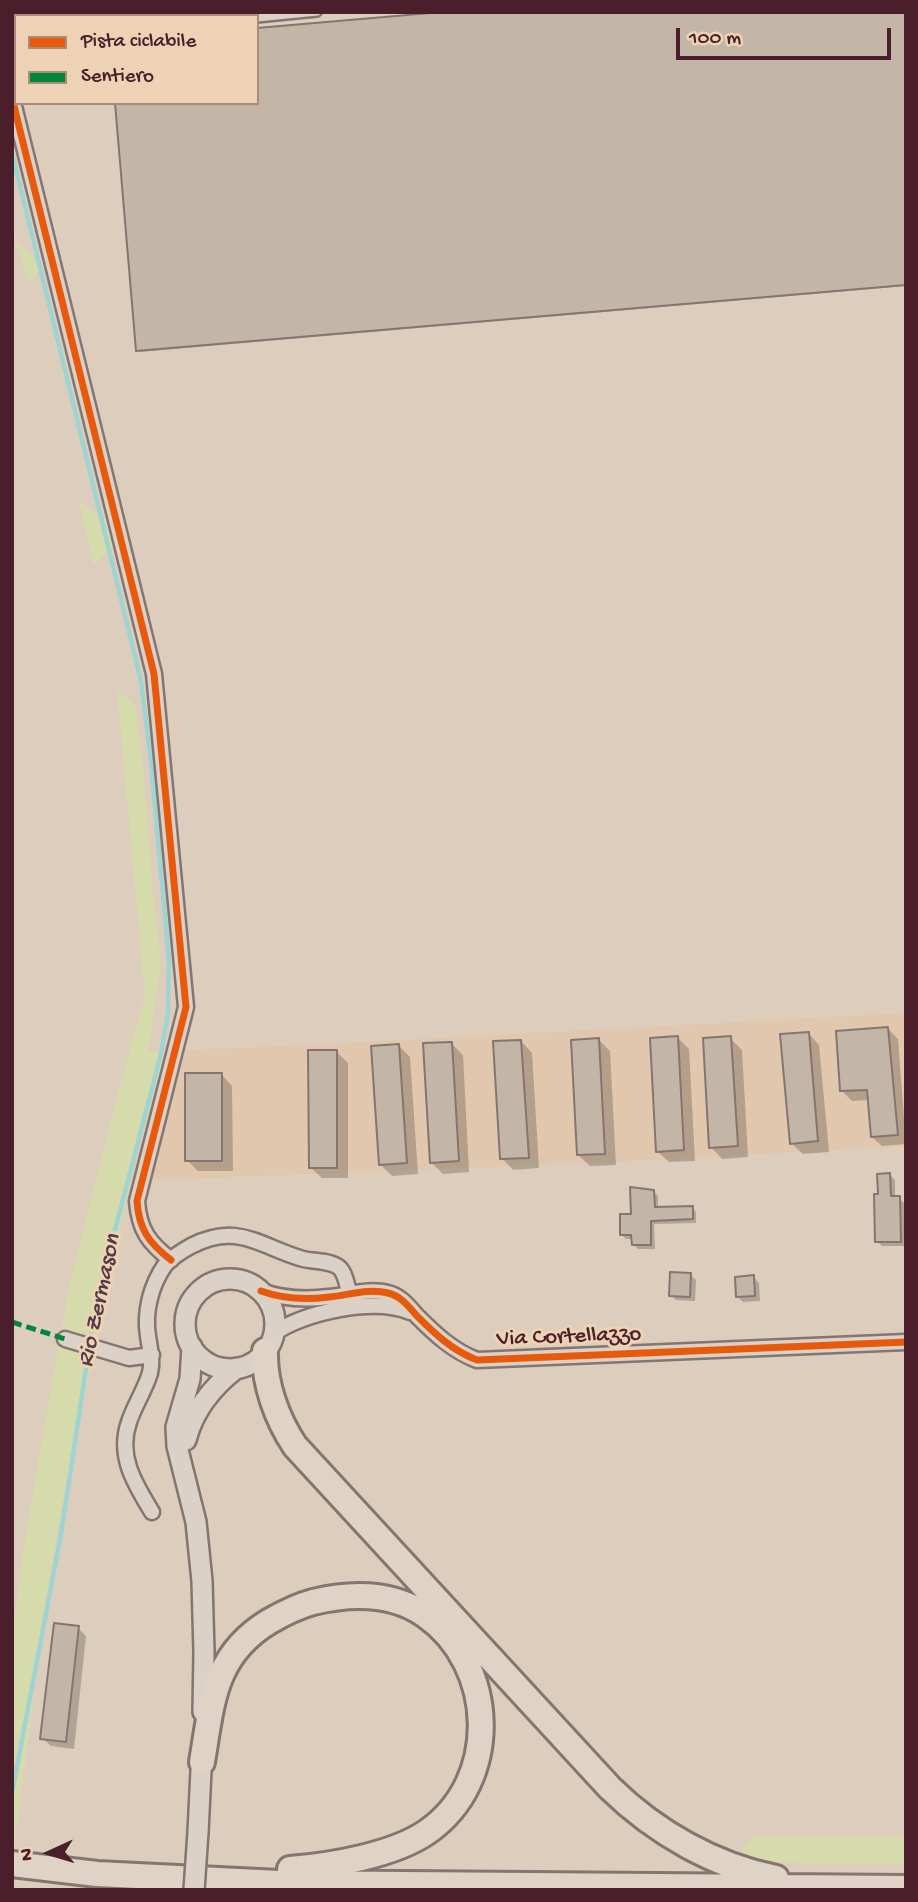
<!DOCTYPE html>
<style>
body{margin:0}
#map{position:relative;width:918px;height:1902px;overflow:hidden;background:#ddcdbc;font-family:"Gochi Hand",sans-serif}
canvas{display:block}
.frame{position:absolute;inset:0;border:14px solid #4a1f2b;pointer-events:none}
.legend{position:absolute;left:14px;top:14px;width:245px;height:91px;box-sizing:border-box;background:#eed2b5;border:2px solid #ac8a7e;margin:0;padding:9px 12px;list-style:none;font-size:21px;color:#4a1f2b}
.legend li{display:flex;align-items:center;gap:14px;height:35px}
.legend b{width:35px;border:2px solid #ac8a7e}
.north{position:absolute;left:14px;top:1818px;width:70px;height:70px;-webkit-text-stroke:5px #eed2b5;paint-order:stroke;rotate:266deg;font-size:19px;font-weight:700;line-height:28px;text-align:center;color:#4a1f2b}
.north::after{content:'';display:block;margin:auto;width:24px;height:32px;background:#4a1f2b;clip-path:polygon(50% 0,100% 100%,50% 72%,0 100%)}
.scale{position:absolute;left:676px;top:28px;width:215px;height:32px;box-sizing:border-box;border:4px solid #4a1f2b;border-top:0;padding-left:9px;font-size:21px;line-height:24px;white-space:nowrap;color:#4a1f2b;-webkit-text-stroke:5px #eed2b5;paint-order:stroke}
</style>
<div id="map">
<canvas width="918" height="1902"></canvas>
<div class="frame"></div>
<ul class="legend">
<li><b style="height:9px;background:#e8590c"></b>Pista ciclabile</li>
<li><b style="height:9px;background:#00873e"></b>Sentiero</li>
</ul>
<div class="north">N</div>
<div class="scale">100 m</div>
</div>
<script>
const ctx = document.querySelector('canvas').getContext('2d');
ctx.lineJoin = 'round';
function fill(path, color) {
  ctx.fillStyle = color;
  ctx.fill(path, 'evenodd');
}
function trace(path, color, width, dash) {
  ctx.strokeStyle = color;
  ctx.lineWidth = width;
  ctx.lineCap = dash ? 'butt' : 'round';
  ctx.setLineDash(dash || []);
  ctx.stroke(path);
}
function label(font, color, halo, rows, align = 'center') {
  ctx.font = font + ' "Gochi Hand",sans-serif';
  ctx.lineWidth = 6;
  ctx.setLineDash([]);
  ctx.textBaseline = 'middle';
  ctx.strokeStyle = halo;
  ctx.fillStyle = color;
  for (const [text, x, y, turn = 0] of rows) {
    ctx.save();
    ctx.translate(x, y);
    ctx.rotate((+turn || 0) * Math.PI / 180);
    ctx.textAlign = isNaN(turn) ? turn : align;
    if (halo) ctx.strokeText(text, 0, 0);
    ctx.fillText(text, 0, 0);
    ctx.restore();
  }
}
fill(new Path2D(`
 M906,1013V1146L615,1162L130,1181L165,1051L329,1044Z`), '#e0c7ad');
fill(new Path2D(`
 M14,238L43,267L29,282L27,276Z
 M79,502L121,529L117,543L93,565Z
 M117,690L135,704L144,777L153,897L161,963L148,1051H165L130,1181L65,1490L46,1599L15,1843H12V1639L25,1539L68,1292L132,1040L145,997Z
 M752,1836L906,1837V1864L784,1863L740,1854Z`), '#d5dbaa');
fill(new Path2D(`
 M906,12V286L140,352L138,350L257,103Z
 M888,1029L898,1039L906,1144L882,1146L872,1137L869,1100L852,1101L842,1091Z
 M808,1033L819,1045L829,1152L803,1154L791,1143Z
 M678,1038L689,1049L695,1161L669,1162L657,1151Z
 M730,1038L742,1050L748,1157L722,1159L711,1147Z
 M599,1040L610,1051L616,1165L590,1166L578,1155Z
 M521,1041L532,1053L539,1168L513,1170L502,1158Z
 M451,1043L463,1055L469,1172L443,1174L431,1162Z
 M399,1046L410,1057L418,1174L392,1176L380,1164Z
 M336,1051L348,1063V1178H322L310,1167Z
 M221,1074L232,1086L233,1171H198L187,1160Z
 M890,1175L895,1180V1198H899L904,1203L905,1246H882L877,1241L879,1196Z
 M654,1192L658,1196V1209L692,1207L696,1212V1223L654,1224L655,1249H638L634,1245L633,1239H626L622,1235L632,1216Z
 M690,1275L696,1280L695,1301L676,1300L671,1295Z
 M753,1277L759,1283L760,1301L743,1302L738,1297Z
 M78,1628L86,1636L74,1749L51,1746L42,1738Z`), '#0003');
trace(new Path2D(`
 M12,153L141,681L151,762L169,961L168,1013L161,1054L96,1303L61,1534L12,1793`), '#9fd4d2', 4.5);
const building = new Path2D(`
 M442,12H906V285L136,351L115,103H257V28Z
 M888,1027L898,1135L871,1137L867,1090L840,1091L836,1031Z
 M809,1032L818,1141L790,1144L780,1034Z
 M678,1036L684,1150L656,1152L650,1038Z
 M731,1036L738,1146L709,1148L703,1038Z
 M599,1038L605,1154L577,1155L571,1040Z
 M521,1040L529,1158L500,1159L493,1041Z
 M452,1042L459,1161L430,1163L423,1043Z
 M399,1044L407,1163L379,1165L371,1046Z
 M308,1050H337V1168H309Z
 M185,1073H222V1161H185Z
 M890,1173L891,1196H900L901,1242H875L874,1194H878L877,1174Z
 M630,1187L654,1190L655,1207L693,1206V1219L651,1221V1245H632L631,1235H620V1214H631Z
 M670,1272L691,1273L690,1297L669,1296Z
 M754,1275L755,1296L736,1297L735,1277Z
 M54,1623L79,1626L66,1742L40,1739Z`);
fill(building, '#c4b6a7');
trace(building, '#847570', 2);
const lane = new Path2D(`
 M83,12V16
 M257,18L317,12
 M12,44L16,43`);
const street = new Path2D(`
 M12,98L154,674L186,1007L137,1201C139,1230 149,1243 171,1260
 M261,1291C283,1299 306,1300 329,1297C349,1295 369,1288 388,1293C401,1296 409,1307 417,1316C435,1334 453,1351 477,1360L906,1342
 M273,1334C304,1312 374,1297 410,1312
 M65,1339L129,1358L152,1355
 M152,1512C135,1484 117,1456 129,1422C134,1406 145,1390 150,1373C153,1360 150,1350 148,1336C144,1312 151,1285 165,1265C171,1258 182,1251 191,1246C238,1222 259,1246 303,1259C314,1262 336,1260 342,1271C348,1280 349,1297 352,1307`);
const secondary = new Path2D(`
 M185 1324a45 45 0 1 1 90 0a45 45 0 1 1-90 0Z
 M192,1347L190,1379L176,1427L177,1446L196,1522L202,1581L204,1652L203,1712
 M186,1440C194,1409 212,1387 237,1368
 M198,1832L202,1750`);
const highway = new Path2D(`
 M265,1351C264,1384 277,1419 295,1446L610,1788C655,1832 714,1866 776,1878
 M202,1762C212,1703 213,1655 270,1621C284,1613 298,1606 313,1602C351,1593 392,1592 425,1615C497,1665 501,1781 427,1832C394,1855 330,1866 290,1869
 M12,1864L97,1874L279,1883L906,1888`);
trace(lane, '#847570', 12);
trace(street, '#847570', 19);
trace(secondary, '#847570', 24);
trace(highway, '#847570', 30);
trace(lane, '#dbd1c6', 7);
trace(street, '#dbd1c6', 14);
trace(secondary, '#dbd1c6', 19);
trace(highway, '#ded3c5', 24);
const secondaryBridge = new Path2D(`
 M194,1890L198,1832`);
trace(secondaryBridge, '#847570', 24, []);
trace(secondaryBridge, '#dbd1c6', 19);
trace(new Path2D(`
 M12,1322L65,1339`), '#00873e', 5, [10, 5]);
trace(new Path2D(`
 M12,98L154,674L186,1007L137,1201C139,1230 149,1243 171,1260
 M261,1291C283,1299 306,1300 329,1297C349,1295 369,1288 388,1293C401,1296 409,1307 417,1316C435,1334 453,1351 477,1360L906,1342`), '#e8590c', 7);
label('23px', '#4a1f2b', '#eed2b5', [
 ["Via Cortellazzo",569,1338,-2]
]);
label('italic 24px', '#533b45', '#eed2b5', [
 ["Rio Zermason",101,1301,-78]
]);
</script>
